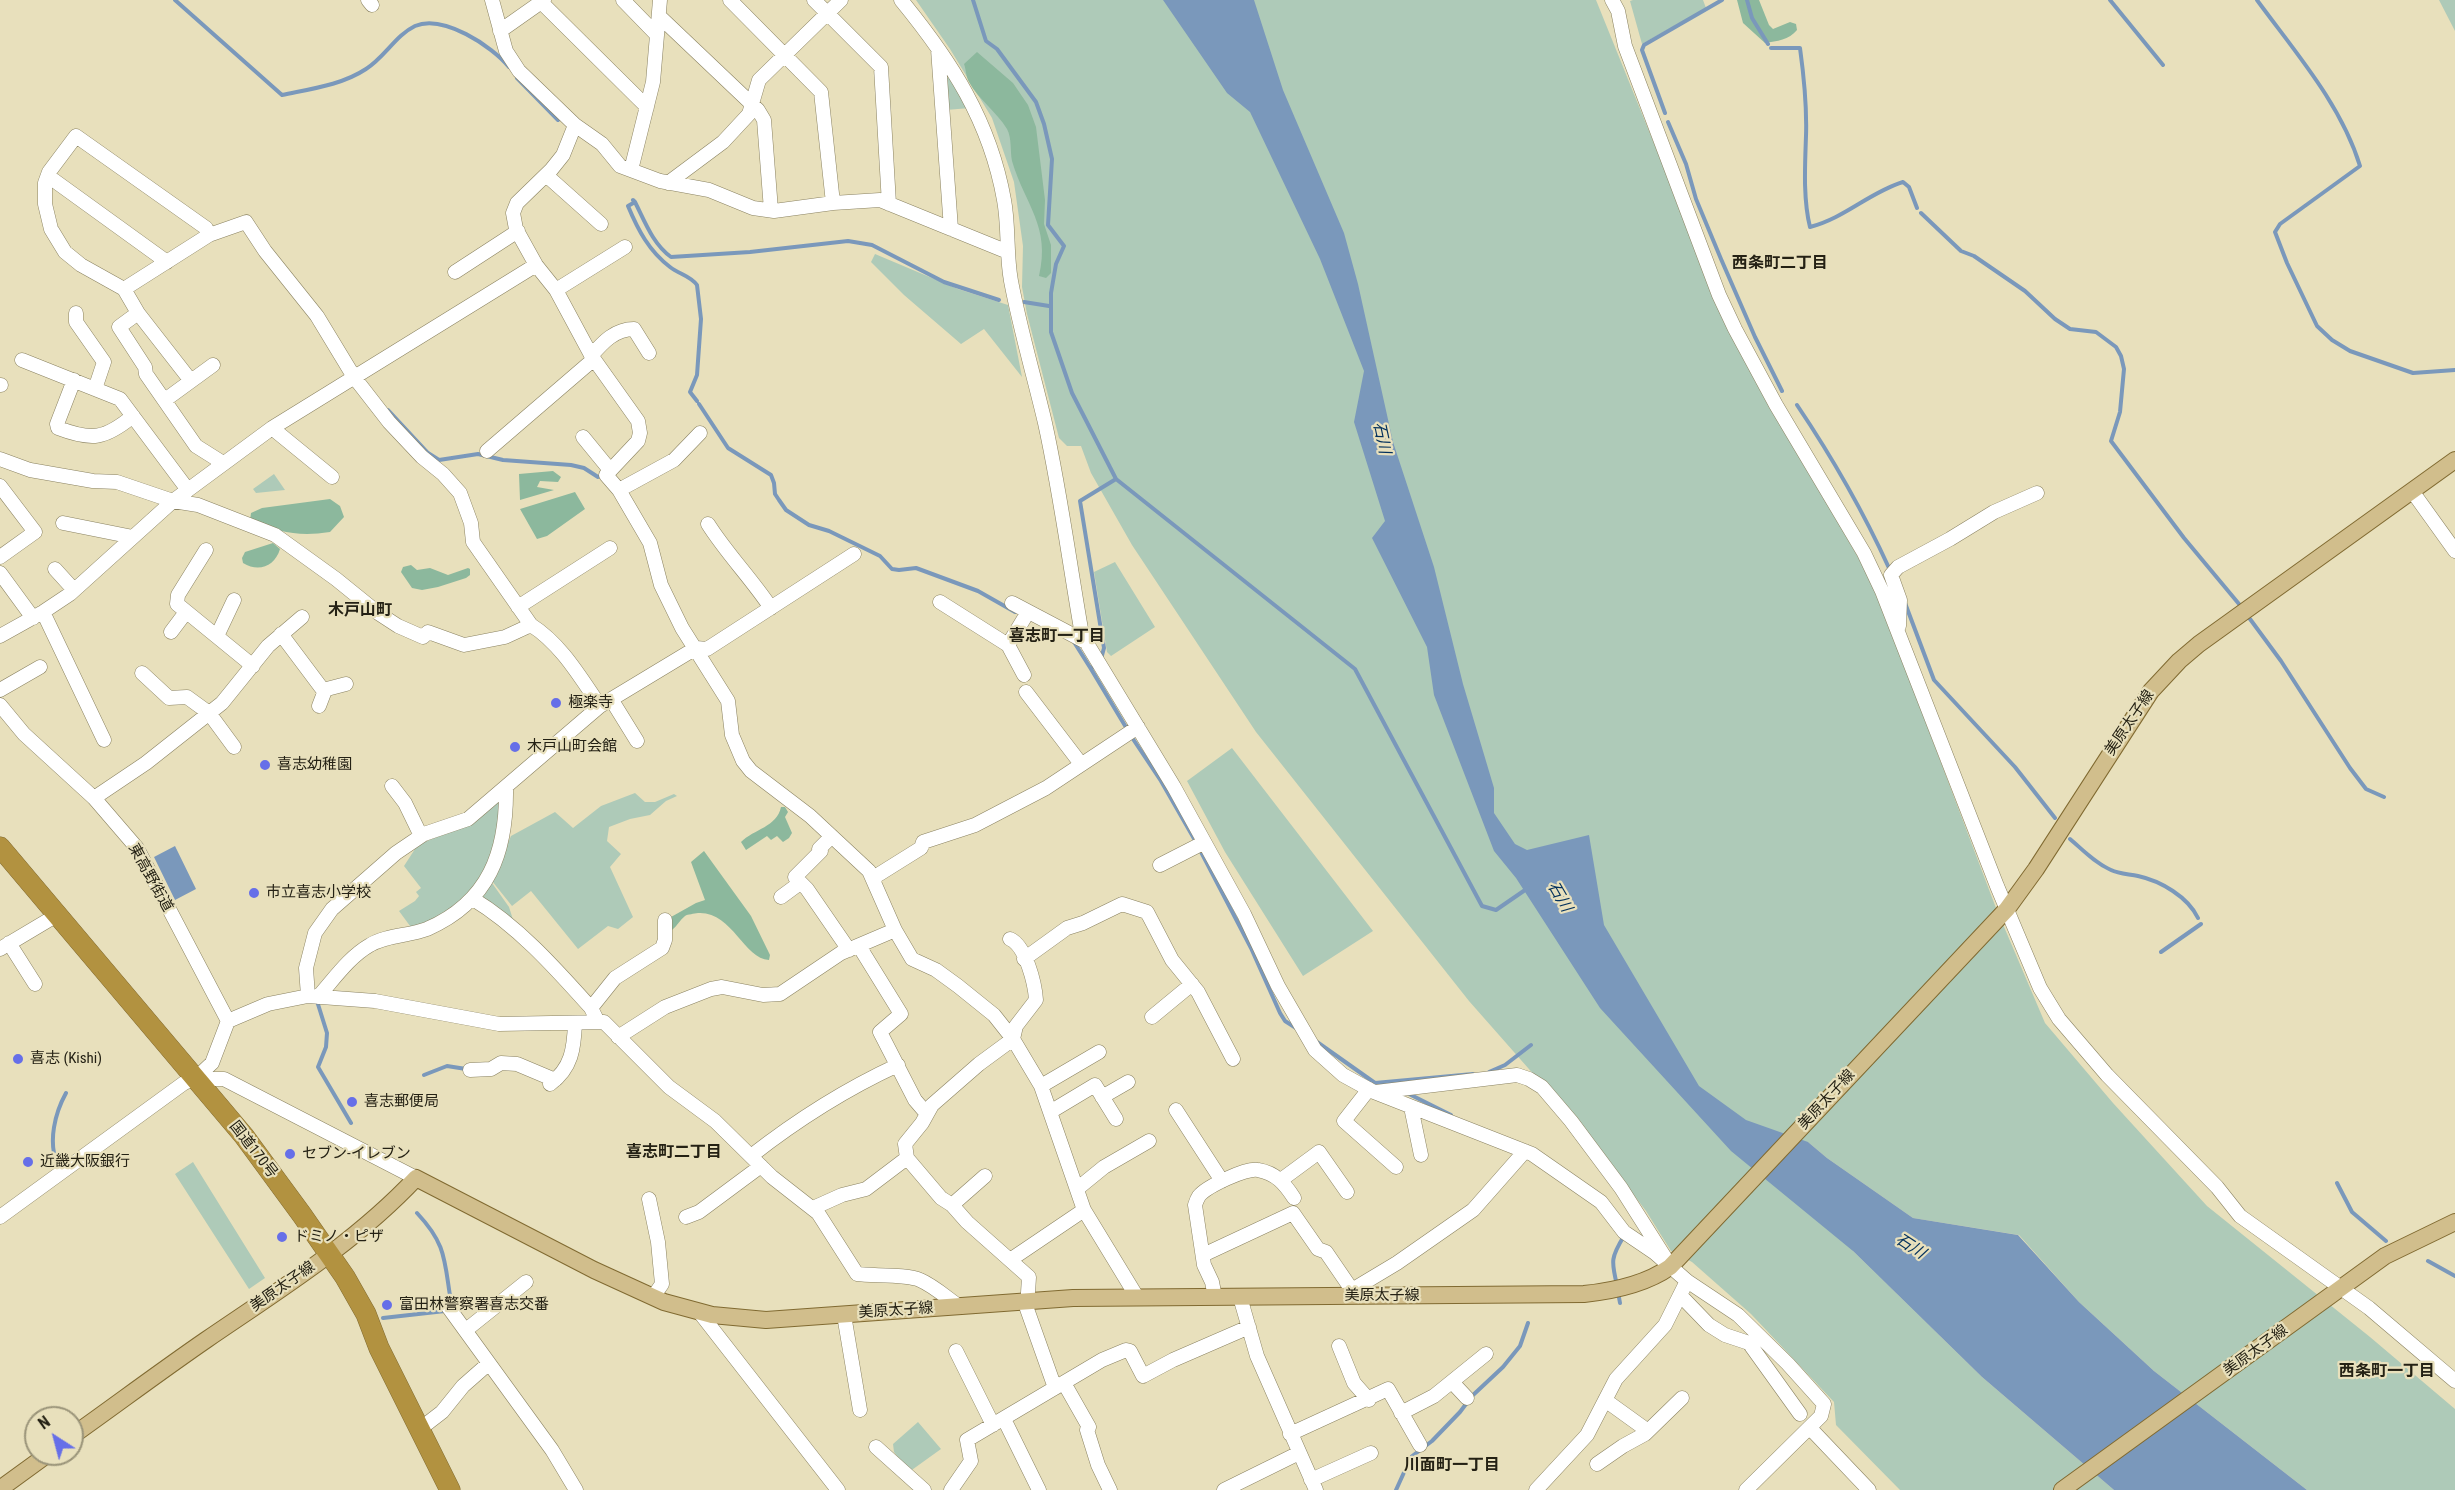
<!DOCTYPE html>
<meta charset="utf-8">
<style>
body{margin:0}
#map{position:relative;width:2455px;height:1490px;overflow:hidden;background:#e8e0bc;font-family:"Roboto Condensed",sans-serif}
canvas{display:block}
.north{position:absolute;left:24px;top:1406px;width:60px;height:60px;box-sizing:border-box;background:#e8e0bc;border:2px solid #9a9479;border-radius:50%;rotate:324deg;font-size:16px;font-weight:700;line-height:24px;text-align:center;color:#242114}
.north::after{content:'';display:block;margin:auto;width:21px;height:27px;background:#666fe8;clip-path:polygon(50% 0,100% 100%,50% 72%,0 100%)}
</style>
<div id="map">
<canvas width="2455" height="1490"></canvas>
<div class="north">N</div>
</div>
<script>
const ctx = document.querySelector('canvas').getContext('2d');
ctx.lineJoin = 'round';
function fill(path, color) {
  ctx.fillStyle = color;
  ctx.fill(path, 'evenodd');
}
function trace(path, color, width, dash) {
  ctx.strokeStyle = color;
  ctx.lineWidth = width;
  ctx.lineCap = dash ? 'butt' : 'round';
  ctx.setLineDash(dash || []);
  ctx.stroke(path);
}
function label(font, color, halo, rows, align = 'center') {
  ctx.font = font + ' "Roboto Condensed","Noto Sans JP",sans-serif';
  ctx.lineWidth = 4.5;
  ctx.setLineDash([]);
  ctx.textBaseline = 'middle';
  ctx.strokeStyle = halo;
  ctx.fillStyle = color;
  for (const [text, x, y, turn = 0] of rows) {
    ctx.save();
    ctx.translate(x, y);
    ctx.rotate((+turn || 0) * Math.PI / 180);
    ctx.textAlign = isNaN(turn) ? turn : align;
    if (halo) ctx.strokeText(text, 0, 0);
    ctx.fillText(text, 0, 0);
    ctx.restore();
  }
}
fill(new Path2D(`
 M916,0H1596L1674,193L1762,391L1873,583L1996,908L2045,1023L2113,1103L2207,1206L2370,1337L2455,1409V1490H2307L2154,1371L2079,1302L2019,1235L1913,1218L1827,1158L1808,1142L1853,1251L1982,1377L2114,1490H1900L1836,1425L1834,1402L1751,1314L1692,1262L1671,1251L1646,1211L1595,1144L1469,1001L1256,732L1132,545L1091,473L1081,446H1067L1059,438L1027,314L1022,287L1023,246L1014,182L992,118L950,49Z
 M1633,0H1703L1706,8L1642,44L1630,1Z
 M2439,0H2455V31Z
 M950,77L970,108L946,110V78Z
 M875,254L958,289L1008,305L1022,377L984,329L961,344L904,295L871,262Z
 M274,474L285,490L256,493L253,489Z
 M1115,562L1155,627L1111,656L1107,652L1094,572Z
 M1232,748L1373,931L1303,976L1225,852L1187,781Z
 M635,793L645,802H655L674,794L677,796L666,801L650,815L630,819L609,827L607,841L621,854L610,867L633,917L618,929L608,926L578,949L531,891L512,906L492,881L511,836L555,812L573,828L601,806Z
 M502,799L501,832L480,885L452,911L413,930L399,911L415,901L419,896L416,892L421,888L404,866L415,849L422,843L467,825Z
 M492,883L509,907L516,929L478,899Z
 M193,1162L265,1278L249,1289L175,1174Z
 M918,1422L941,1449L909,1472L894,1452L893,1444Z`), '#aecab8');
fill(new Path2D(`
 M1737,0H1759L1769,25L1773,29L1790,22L1796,24L1797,30C1789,40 1777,41 1765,43L1743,23Z
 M977,52L1013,83L1028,105L1036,127L1045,200L1044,224L1051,245V273L1046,278L1039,276C1051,226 1025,205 1012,161C1010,151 1012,138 1007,129C997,112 978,99 969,82C966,77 966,69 964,64Z
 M553,471L561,477L558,482L540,481L537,487L554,490L520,500L519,474Z
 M575,492L585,509L547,536L537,539L520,509Z
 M330,499L340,506L344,517L330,532C298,537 280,532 250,521L251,513L262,508Z
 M273,543L280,549C275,566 259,573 243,563L242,558L245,552Z
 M411,565L417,570L430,568L448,575L468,568L470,569V575L466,578L438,587L422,590L412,588L401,572L403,567Z
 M781,807H785L788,812L785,817L792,833L789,838L783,842L777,836L771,840L767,836L746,850L741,842C754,829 777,827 781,807Z
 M704,851L751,916L770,955L769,960C744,959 732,911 698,913C694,914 688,914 685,916C680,920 677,926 672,930L671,917L696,903L705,900L691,862Z`), '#8cb89d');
fill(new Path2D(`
 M1163,0H1254L1283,90L1344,233L1358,284L1393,442L1434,567L1463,684L1494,788V813L1515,844L1527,850L1589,835L1604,925L1699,1086L1746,1120L1808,1142L1827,1158L1913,1218L2018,1235L2079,1302L2154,1371L2307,1490H2114L1982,1377L1853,1251L1731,1151L1600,1008L1516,878L1494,851L1434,695L1427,647L1372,538L1385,521L1354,422L1364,371L1320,259L1250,112L1227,93Z
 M175,846L196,889L175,900L154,857Z`), '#7a98bb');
trace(new Path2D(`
 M175,0L282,95C310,89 342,85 366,69C384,58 396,35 415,26C443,14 492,46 509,67
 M973,0L986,41L997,49L1036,102L1044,124L1052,159L1048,225L1064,246L1056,264L1051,293V332L1072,393L1116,479L1355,669L1482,906L1496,910L1528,888
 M1747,0L1752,18L1768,44
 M2110,0L2163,65
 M2257,0C2295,52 2341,104 2360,166L2280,224L2275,232L2287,263L2317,326L2332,340L2350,351L2413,373L2455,370
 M1771,48H1800C1804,77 1807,107 1806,136C1805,165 1803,199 1810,227C1845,218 1870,192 1903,182L1909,187L1917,208
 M517,78L558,120
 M1665,113L1642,50L1644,45L1722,0
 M1668,122L1686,164L1696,199L1721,259L1755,337L1782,391
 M633,200L635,202L628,206C638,230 649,251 670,267C679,274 691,276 697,285L701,319L697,375L690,392L697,401
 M635,202C645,222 653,244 671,257L750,252L848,241L872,245L944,282L999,300
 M1921,213L1961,251L1974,256L2025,291L2055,319L2070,329L2096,332L2116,347L2121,356L2124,369L2120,412L2111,441L2184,538L2239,604
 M1024,302L1049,306
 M699,404L728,448L771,475L774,483L775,494L779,500L786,510L809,525L829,531L880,556L892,569L899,570L916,568L978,591L1015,612
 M1797,405C1832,457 1863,511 1889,568
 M388,410L428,453L439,460L478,454L503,460L571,465L584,468L598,477
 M1905,603L1934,680L2015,767L2055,818
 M2250,619L2281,661L2350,768L2366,789L2384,797
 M1074,642L1091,669
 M1101,659L1104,648L1080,501L1116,479
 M1096,664L1091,669L1127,729
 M1131,736L1161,781L1196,842
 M2070,839C2083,850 2095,863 2111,870C2119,874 2129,874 2138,876C2161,881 2188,897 2198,918
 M1199,848L1251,948L1280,1013L1285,1021L1296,1028
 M2161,952L2201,924
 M317,1001L327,1033L326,1047L318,1067L351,1123
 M1317,1042L1375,1083L1473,1074
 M1489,1072L1505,1065L1531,1045
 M424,1075L447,1066L466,1069
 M1407,1093L1451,1115
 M57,1163C48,1141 55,1113 66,1093
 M2337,1183L2352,1212L2386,1241
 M417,1213C447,1245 444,1260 451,1302
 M2428,1261L2455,1276
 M1617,1285C1611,1261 1611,1257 1624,1236
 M1618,1292L1620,1303
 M383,1318L445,1311
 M1396,1490L1411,1457L1432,1441L1460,1412L1472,1396L1503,1367L1520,1346L1528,1323`), '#7a98bb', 4);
const minor = new Path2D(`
 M368,0L372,5
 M492,0L506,51L519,71L575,125L602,144L620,166L660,181L709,190L753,208L774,211L833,203L880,200L1008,252
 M623,0L657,35
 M730,0L821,92L833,203
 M814,0L881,67L889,204
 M901,0C951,61 990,121 1004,200C1009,226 1006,254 1011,281C1020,329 1034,376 1045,423C1060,491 1069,560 1081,629L1086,642L1174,787L1244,914L1278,986L1315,1050L1343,1075L1374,1092L1532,1154L1601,1202L1624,1232L1655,1253L1687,1281L1738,1315L1788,1364L1824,1404L1821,1416L1746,1490
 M1612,0L1618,11L1625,46L1719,295L1735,329L1776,405L1864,553L1882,591L1997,886L2040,988L2059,1019L2107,1075L2217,1187L2240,1216L2369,1308L2455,1381
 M541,2L647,107
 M659,16L758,110L764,120L771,210
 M500,31L544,0
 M938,49L951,229
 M575,125L563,155L551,170L517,203L513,213L516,229L536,265L556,290L591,355L638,421L640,433L638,441L606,475L619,490L650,543L661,585L682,628L728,701L732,735L743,761L751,771L810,816L869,871L895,930L912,959L936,970L958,986L994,1015L1013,1039L1041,1086L1084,1210L1137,1297
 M631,170L653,82L660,0
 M546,175L601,224
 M48,176L167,262
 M668,183L723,142L749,114L759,80L841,0
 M455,272L518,231
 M124,289L209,235L246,222L265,251L317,316L354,377L389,422L422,457L443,474L460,493L471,523L473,542L531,625C561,644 580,677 600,706
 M556,290L625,247
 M76,313V322L104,362L95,389
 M138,313L119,327L145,367L146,374L196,446L223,463
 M591,356C603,342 615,329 634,329L649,353
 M22,360L120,399L188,490
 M74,380L57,424L58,428C92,441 105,439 133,416
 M191,381L138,313L124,289L81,265L65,252L51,229L45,204V183L49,172L76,136L206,228L209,235
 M0,385H1
 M165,400L213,365
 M272,428L332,477
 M583,437L610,470
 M487,451L594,359
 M0,459L30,470L93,481L117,482L173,501L198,505L275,535L336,579L378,613L398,626L423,637L428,632L464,645L505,637L531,625
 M0,486L35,532L0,557
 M619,490L674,460L700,433
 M2412,491L2455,551
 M63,523L133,537
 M708,524C727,554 751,578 771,608
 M206,550L178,595L177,604L253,666
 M55,569L74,590
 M0,573L33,618
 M940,602L1008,645L1028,612
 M1012,603L1086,642
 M518,607L610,548
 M43,612L104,740
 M1899,626L1900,600L1891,575L1898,567L1950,539L1994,512L2037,493
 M171,632L186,612
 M281,634L323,690L346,684
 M0,636L43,612L70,594L173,501L272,428L536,265
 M217,636L234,600
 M1008,645L1024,675
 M142,673L169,698L187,697L209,713L234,747
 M0,690L40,667
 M1026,692L1081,764
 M611,699L637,741
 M0,705L24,734L94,798L137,848L228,1021L212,1063L195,1079
 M319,706L324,693L323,690
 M392,786L405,803L421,836
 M94,798L146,763L222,703L268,646L302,617
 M831,837L819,849L821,851L795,877L807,889L849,950
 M1160,865L1203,843
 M873,878L921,848L923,842L975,825L1046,788L1138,727
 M781,897L800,883
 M473,899C518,926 556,969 591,1008L598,1022
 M1010,939C1026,946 1035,984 1036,1000L1016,1026L1013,1039L979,1064L932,1105L922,1123L905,1144L907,1158L941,1198L952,1205L967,1222L1029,1277L1027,1309L1055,1388
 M9,943L35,984
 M859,946L901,1014L880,1032L915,1100L927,1114
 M0,949L57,915
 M1024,959L1067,928L1083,923L1122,904L1147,912L1172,960L1198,992L1233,1059
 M308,996L306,968L315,933L332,909L396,853L424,834L468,819L600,706L696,648L707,649L854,554
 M318,997C334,979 349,957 370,945C386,935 409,936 427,929C489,902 507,852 506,788
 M591,1008L615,978L662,948L665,940V920
 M1152,1017L1192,984
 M228,1021L268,1004L308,996L375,1001L499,1024L604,1022L669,1087L715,1121L772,1177L818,1213L857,1274C872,1276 908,1274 920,1280C934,1286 947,1298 960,1307
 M618,1037L665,1007L711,989L722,987L763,995L780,994L841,953L895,930
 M470,1070L491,1069L501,1063L517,1064L555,1080
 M550,1084C572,1068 574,1048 575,1023
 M1041,1086L1099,1052
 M1369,1089L1344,1121L1396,1167
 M1376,1092L1517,1075L1529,1079L1542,1087L1571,1121L1621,1188L1666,1259
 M1102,1097L1128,1082
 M1411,1107L1421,1155
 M1176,1110L1222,1181
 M1050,1112L1095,1085L1116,1119
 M751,1156C797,1120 846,1089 898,1065
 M1281,1180L1319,1152L1347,1192
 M1077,1189L1104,1167L1149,1141
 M649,1199L658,1242L662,1284L653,1297
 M952,1205L985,1176
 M813,1208L842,1195L866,1189L907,1158
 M0,1217L184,1083L195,1079H224L416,1178
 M686,1217L699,1212L761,1166
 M1203,1255L1293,1213L1318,1249L1326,1252L1352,1290
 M1010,1260L1084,1210
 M1680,1295L1709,1325L1725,1335L1749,1343L1800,1414
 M1342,1296L1397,1263L1473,1210L1525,1151
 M1215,1297L1212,1282L1204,1265L1195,1205C1196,1202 1197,1199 1199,1196C1206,1187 1247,1167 1258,1170C1276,1173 1285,1184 1294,1198
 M1240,1297L1257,1356L1316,1490
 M446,1304L552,1450L576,1490
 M700,1313L838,1490
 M844,1315L860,1410
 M466,1330L526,1282
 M1339,1346L1354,1383L1369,1400
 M956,1351L993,1425
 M1452,1382L1467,1398
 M1064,1383L1089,1427L1087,1430L1098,1465L1110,1490
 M1605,1400L1648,1431
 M1401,1413L1434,1396L1486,1354
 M1004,1419L1039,1490
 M1810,1428L1869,1490
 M420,1429L442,1412L463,1386L488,1364
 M1290,1434L1388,1389L1420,1445
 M876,1447L924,1490
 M1597,1464L1623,1446L1645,1434L1682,1398
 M1311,1480L1371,1453
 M951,1490L971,1461L967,1440L1102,1360L1126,1350L1130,1351L1143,1376L1173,1360L1249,1327
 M1224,1490L1299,1453
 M1536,1490L1587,1435L1616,1379L1665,1325L1687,1281`);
const major = new Path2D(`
 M72,1436C117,1404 161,1371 206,1340C279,1290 355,1243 416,1178L594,1270L664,1302L712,1315L766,1320L1073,1298L1584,1294C1613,1291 1646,1284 1670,1267L2007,909L2036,869L2151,691L2179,661L2199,644L2455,460
 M0,1489L48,1454
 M2062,1490L2385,1256L2455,1222`);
const highway = new Path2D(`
 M0,847L244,1136L302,1215L345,1277L366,1314L379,1348L450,1490`);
trace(minor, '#8a8261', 15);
trace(major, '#806a31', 18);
trace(highway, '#806a31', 21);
trace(minor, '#fff', 14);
trace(major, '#d1be8c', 16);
trace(highway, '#b29240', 20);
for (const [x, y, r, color] of [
 [556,703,6,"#666fe8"],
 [515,747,6,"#666fe8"],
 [265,765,6,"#666fe8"],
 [254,893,6,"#666fe8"],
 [18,1059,6,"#666fe8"],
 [352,1102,6,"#666fe8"],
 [290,1154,6,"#666fe8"],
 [28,1162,6,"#666fe8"],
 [282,1237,6,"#666fe8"],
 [387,1305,6,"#666fe8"]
]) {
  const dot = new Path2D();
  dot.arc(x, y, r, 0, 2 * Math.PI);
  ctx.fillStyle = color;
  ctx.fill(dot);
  trace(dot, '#e8e0bc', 2);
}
label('15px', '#242114', '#e8e0bc', [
 ["極楽寺",568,703],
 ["木戸山町会館",527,747],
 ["喜志幼稚園",277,765],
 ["市立喜志小学校",266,893],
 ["喜志 (Kishi)",30,1059],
 ["喜志郵便局",364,1102],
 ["セブン-イレブン",302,1154],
 ["近畿大阪銀行",40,1162],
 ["ドミノ・ピザ",294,1237],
 ["富田林警察署喜志交番",399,1305]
], 'left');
label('15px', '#242114', '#e8e0bc', [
 ["美原太子線",2130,723,-56],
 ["東高野街道",150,878,61],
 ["美原太子線",1827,1100,-47],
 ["国道170号",253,1150,52],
 ["美原太子線",283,1287,-35],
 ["美原太子線",1382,1296],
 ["美原太子線",896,1311,-4],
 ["美原太子線",2256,1351,-36]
]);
label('bold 16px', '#242114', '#e8e0bc', [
 ["西条町二丁目",1780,264],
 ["木戸山町",360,611],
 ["喜志町一丁目",1057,637],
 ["喜志町二丁目",674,1153],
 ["西条町一丁目",2387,1372],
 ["川面町一丁目",1452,1466]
]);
label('italic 16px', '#02305c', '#e8e0bc', [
 ["石川",1381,438,78],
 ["石川",1559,897,60],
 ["石川",1910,1247,33]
]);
</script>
